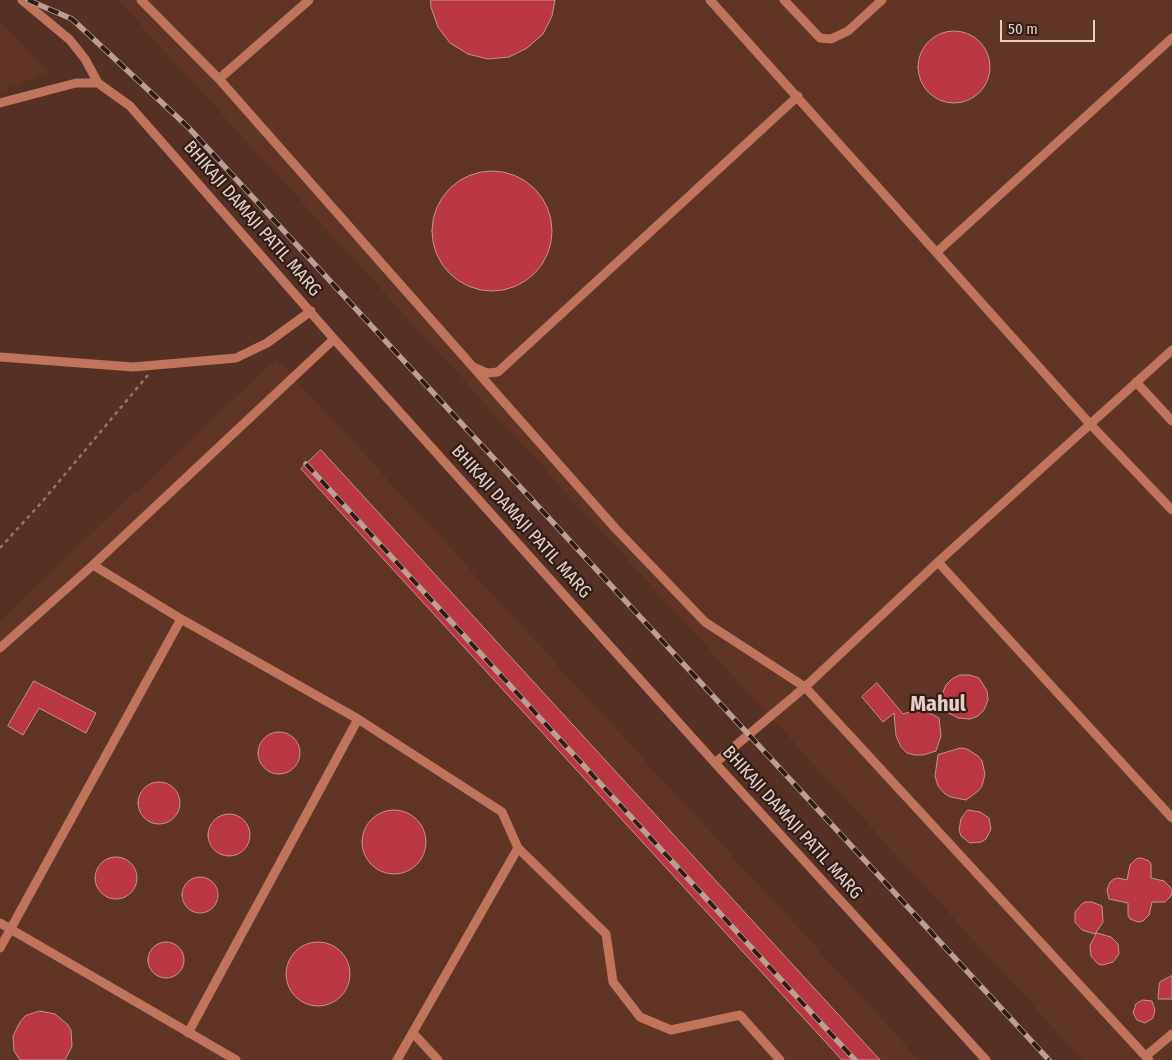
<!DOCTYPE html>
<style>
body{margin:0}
#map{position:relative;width:1172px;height:1060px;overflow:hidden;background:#553024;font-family:"Fira Sans Condensed",sans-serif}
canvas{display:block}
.scale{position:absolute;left:1000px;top:20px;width:95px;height:22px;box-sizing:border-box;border:2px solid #e7cfc7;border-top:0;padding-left:6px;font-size:15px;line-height:18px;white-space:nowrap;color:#e7cfc7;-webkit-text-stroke:4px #2f1e18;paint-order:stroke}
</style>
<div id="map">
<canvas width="1172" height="1060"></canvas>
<div class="scale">50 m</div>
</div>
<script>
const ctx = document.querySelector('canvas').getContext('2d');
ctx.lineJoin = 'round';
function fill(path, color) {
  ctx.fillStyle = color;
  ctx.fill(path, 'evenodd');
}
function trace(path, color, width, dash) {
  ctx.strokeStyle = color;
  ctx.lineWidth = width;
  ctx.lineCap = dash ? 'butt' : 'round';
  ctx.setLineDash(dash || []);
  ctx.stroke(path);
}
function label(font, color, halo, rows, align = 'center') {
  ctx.font = font + ' "Fira Sans Condensed",sans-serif';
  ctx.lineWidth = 4.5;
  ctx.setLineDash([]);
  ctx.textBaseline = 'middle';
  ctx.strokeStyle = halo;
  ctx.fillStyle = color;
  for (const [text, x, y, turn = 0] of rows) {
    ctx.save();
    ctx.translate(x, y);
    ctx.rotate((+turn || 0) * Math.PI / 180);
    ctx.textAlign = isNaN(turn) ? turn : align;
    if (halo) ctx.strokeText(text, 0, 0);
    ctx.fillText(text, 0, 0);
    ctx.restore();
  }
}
fill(new Path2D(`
 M118,0H1172V1060H1083Z
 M0,20L47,72L0,92Z
 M277,359L919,1060H0V620Z`), '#613526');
const building = new Path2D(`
 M431,0H555L552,16L543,34L527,48L509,57L488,59L468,54L450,43L438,27L431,7Z
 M918 67a36 36 0 1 1 72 0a36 36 0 1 1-72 0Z
 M432 231a60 60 0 1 1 120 0a60 60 0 1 1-120 0Z
 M321,450L880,1060H842L301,469Z
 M960,675H970L979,678L987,691L988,700L984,710L978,716L970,719L958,718L945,711L943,700V692L946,685L952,679Z
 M34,681L96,713L86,733L39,708L23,735L8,726Z
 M877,683L903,714L913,711L923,710L939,718L941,736L936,751L923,755H915L907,753L901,747L896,736L894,713L883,722L862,697Z
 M258 753a21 21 0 1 1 42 0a21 21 0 1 1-42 0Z
 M961,748L967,749L978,756L982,761L985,774L982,786L978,791L966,800L951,797L945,794L938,786L935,776L938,755Z
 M138 803a21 21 0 1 1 42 0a21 21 0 1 1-42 0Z
 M362 842a32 32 0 1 1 64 0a32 32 0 1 1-64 0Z
 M968,810L980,812L989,818L991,829L986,839L981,842L970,843L961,836L959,830L961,819Z
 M208 835a21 21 0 1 1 42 0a21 21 0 1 1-42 0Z
 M95 878a21 21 0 1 1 42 0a21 21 0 1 1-42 0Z
 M1141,858L1149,861L1151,864V878L1164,881L1170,887L1172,891L1171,896L1165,902H1152L1149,915L1143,921L1138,922L1130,919L1128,915V903L1109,899L1107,890L1110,882L1114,879L1118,878L1127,880L1130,865L1136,859Z
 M182 895a18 18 0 1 1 36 0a18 18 0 1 1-36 0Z
 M1086,902H1092L1102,906L1103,922L1095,934L1082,930L1075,922V912L1082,904Z
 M1097,933L1111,937L1118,944L1119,954L1113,962L1103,965L1098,964L1091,956L1090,946Z
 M286 974a32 32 0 1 1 64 0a32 32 0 1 1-64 0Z
 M148 960a18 18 0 1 1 36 0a18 18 0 1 1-36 0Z
 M1172,976V999H1158L1159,986L1160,982Z
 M1143,1000L1152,1001L1155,1010L1153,1018L1145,1023L1137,1020L1133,1013L1136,1004Z
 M40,1011L55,1014L67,1024L71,1030L72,1046L65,1060H20L14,1051L13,1036L20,1022L25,1016Z`);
fill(building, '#ba3643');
trace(building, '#c39393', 1);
trace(new Path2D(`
 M0,548L41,503L148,375`), '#94756a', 2.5, [4, 4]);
trace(new Path2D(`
 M22,0L70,40L85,59L98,83
 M141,0L219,79L473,367L487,373L498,372L798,96
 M710,0L1090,424L1172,510
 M784,0L820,38L831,39L848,31L882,0
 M219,79L309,0
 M0,103L76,83H98L130,106L334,339L715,763L986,1060
 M937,252L1172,38
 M1172,350L938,562L1172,818
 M0,357L133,367L236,358L267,343L311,311
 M473,367L615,528L705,622L805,687L1149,1060
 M1136,382L1172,421
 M93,565L181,619L358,719L502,812L518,848L606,934L613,982L640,1017L671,1030L740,1015L780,1060
 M0,648L93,565L334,339
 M715,763L805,687L938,562
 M0,923L236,1060
 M0,948L181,619
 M188,1033L358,719
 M413,1033L438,1060
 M1146,1056L1172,1034
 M397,1060L518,848`), '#bf745b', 9);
const rail = new Path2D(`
 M28,0L72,19L188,127L1049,1060
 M306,464L855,1060`);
trace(rail, '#bb9f95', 5.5);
trace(rail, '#2f1e18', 4, [11]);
label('18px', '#e7cfc7', '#2f1e18', [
 ["BHIKAJI DAMAJI PATIL MARG",252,219,49],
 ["BHIKAJI DAMAJI PATIL MARG",521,522,48],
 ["BHIKAJI DAMAJI PATIL MARG",792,823,48]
]);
label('bold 22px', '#e7cfc7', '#2f1e18', [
 ["Mahul",938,705]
]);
</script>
